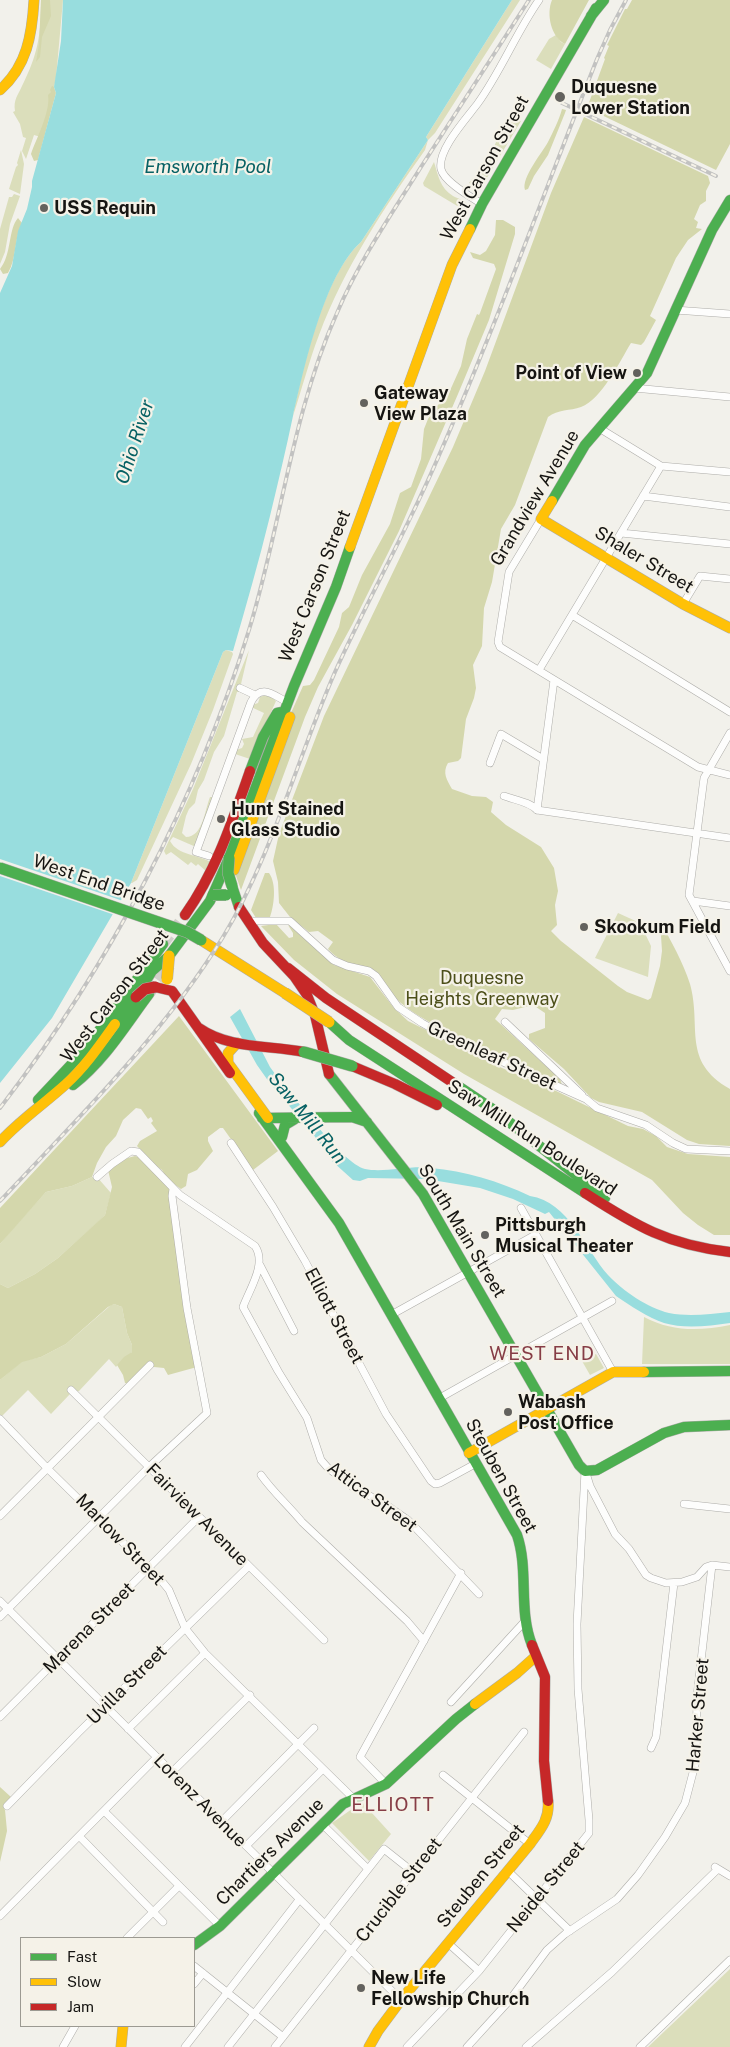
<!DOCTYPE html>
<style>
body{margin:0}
#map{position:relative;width:730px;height:2047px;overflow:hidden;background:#f2f1eb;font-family:"Public Sans",sans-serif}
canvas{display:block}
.legend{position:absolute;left:20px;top:1937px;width:175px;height:90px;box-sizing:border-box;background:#f5f2e8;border:1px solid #9c9a92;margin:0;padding:6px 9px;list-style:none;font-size:15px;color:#161512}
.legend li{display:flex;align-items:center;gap:10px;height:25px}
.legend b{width:25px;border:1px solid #9c9a92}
</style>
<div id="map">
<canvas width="730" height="2047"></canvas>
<ul class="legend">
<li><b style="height:6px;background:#4caf50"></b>Fast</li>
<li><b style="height:6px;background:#ffc107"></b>Slow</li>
<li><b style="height:6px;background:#c62828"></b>Jam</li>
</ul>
</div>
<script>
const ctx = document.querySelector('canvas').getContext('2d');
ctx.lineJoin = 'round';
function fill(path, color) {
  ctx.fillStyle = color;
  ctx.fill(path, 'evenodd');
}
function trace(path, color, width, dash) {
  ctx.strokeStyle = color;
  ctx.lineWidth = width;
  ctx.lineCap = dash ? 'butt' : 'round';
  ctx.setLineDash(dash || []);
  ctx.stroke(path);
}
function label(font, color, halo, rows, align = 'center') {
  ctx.font = font + ' "Public Sans",sans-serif';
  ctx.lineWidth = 4.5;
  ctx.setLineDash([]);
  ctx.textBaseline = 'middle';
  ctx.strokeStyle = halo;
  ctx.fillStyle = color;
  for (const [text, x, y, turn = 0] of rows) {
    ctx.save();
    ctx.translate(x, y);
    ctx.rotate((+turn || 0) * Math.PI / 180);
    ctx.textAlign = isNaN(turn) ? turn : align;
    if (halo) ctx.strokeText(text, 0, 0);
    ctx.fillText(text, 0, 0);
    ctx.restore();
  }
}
fill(new Path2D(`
 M41,0H63L56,78L44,138L34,135L26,159L22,151L26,138L23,137L20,124L13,112L15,111C13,100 18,95 22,86C38,54 41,35 41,0Z
 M512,0H520L435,133L428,140L425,150C384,208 344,268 319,335C309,361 302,389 293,416C303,367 324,275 361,242L428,140L426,137Z
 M556,35L561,42L565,44L551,69L536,60L549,39Z
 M513,119L521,121L485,181L477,185L469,183L473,178L479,177L500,134Z
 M21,150L24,164L20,194L9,189L16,167L18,165L17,163Z
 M434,162C438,175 440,188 453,196C458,199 463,199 467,204L466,216L457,211L459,207L424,186L423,183Z
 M14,194L20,196L10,224L5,252L0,264V229L9,197H12Z
 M226,650L232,652L233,654L213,710L191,764L137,880L132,883H131L223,652Z
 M249,650L241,684L237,687L241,692H237L224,736L214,752L204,780L198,790L195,803L189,809L186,816L182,833L186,837C203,837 205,809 210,797H214L196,847L173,837L170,841C178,856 199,854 212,863L207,872L198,864L196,866L191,862L188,865L171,852L166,855L164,851L193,789Z
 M266,695H270L276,701L250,759L235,754L236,750L242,748L244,744L242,739L253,737L264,713L251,707L252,705L258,703L260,697Z
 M618,913L640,923L651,946L648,977L595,958Z
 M92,1177H97L111,1193L105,1215L98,1222L58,1258L35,1274L8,1288L0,1284V1244L13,1228L46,1192L72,1186Z
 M114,1304L122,1307L127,1333L132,1345V1352C127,1357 122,1360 116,1367L109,1359L79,1391L70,1394L51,1414L28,1390L0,1418V1380L22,1361L41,1357L66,1344L111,1305Z
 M644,1317C672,1332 700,1331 730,1325V1364H642Z
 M596,1354L604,1368L590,1375L582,1361Z
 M362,1802L391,1834L369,1861L332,1823Z
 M730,1969V2047H648Z`), '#dbdebb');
fill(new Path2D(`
 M41,0H50L51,16L42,37L40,57L36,62L39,44Z
 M552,0H589L565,44C551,37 546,14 552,0Z
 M632,0H730V144L716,170L587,108L605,59L604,58L609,46L607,45L625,9H627Z
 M52,86L54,87L56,93L38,160L34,161L31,154C36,139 51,111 48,95L51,92L50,90Z
 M562,109L566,110L565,113L548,155L534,176L528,189L525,190C521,178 542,153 548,142C553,132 559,120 562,109Z
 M584,117L708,176L710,183L706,191V201L700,205L694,219L698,222L696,228L702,229L688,240L676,258L650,316L656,320L644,342L641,345L631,343C620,361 602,399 581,407C570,411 558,409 548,417L515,505L501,529L492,582L484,608L482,646L473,665L476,688L474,698L466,719L461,758L458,761L448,763C442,773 447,780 452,789L472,796L486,797L493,802L491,812L506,825L541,847L554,868L558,891L555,905L557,925L551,931L561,941L618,986L627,992L648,1000L651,998L660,966L662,951L660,921C671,941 683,962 690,984C702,1027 681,1061 730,1089V1146L699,1144L687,1140L642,1112L599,1102L591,1098L564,1069L529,1039V1034L545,1028V1013L533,1005L513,1010L502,1009L495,1019L560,1079L562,1085L441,1029C423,1018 403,1008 390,992C384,985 382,975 374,970C369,967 364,967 359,966C347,964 336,958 328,949L333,942L318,931L309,932L290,917L279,903L278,882L273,861L279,834L324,716L453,447L485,371L551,193Z
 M18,218L22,223C14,239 17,258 8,273L3,274L0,269C12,254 8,229 18,218Z
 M496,220H503L515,227V234L489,320L458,394L399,531L352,625L318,687L305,717L241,890L235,873L291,713L303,686L310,685L314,680L339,627L342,613L349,607L362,575L390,524L400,493L411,487L421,459L424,429L428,419L435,408L448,395L461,366L467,339L477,314L479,315L480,313L496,269L494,264L473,258L470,252L480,255L486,251L495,235Z
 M265,873H269C277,884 274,906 270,917L256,918L251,910Z
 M276,924L289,938L293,937V933L288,925L291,927L334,965L370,977L394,1008L408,1021L502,1068L550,1088L628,1126L643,1129L656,1136L667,1147L688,1154L730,1157V1235H714L698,1225L683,1213L652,1180L464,1074L337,994L294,960L261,926Z
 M179,1016L278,1151L253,1170L223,1128H220L208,1137V1141L213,1151L197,1170L188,1174L186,1186L181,1189L167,1179L162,1170L152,1163L137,1146L140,1141L157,1131L151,1123L153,1121L151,1117L148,1119L141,1109L136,1108L123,1120L116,1136L106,1147L97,1163L92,1177L72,1186L46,1192L0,1244V1208Z
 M135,1156L139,1157L169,1186L178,1262L197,1367L168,1375L164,1368L154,1367L149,1363L130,1384L125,1383L123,1375L117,1365L124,1357L132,1352V1345L127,1333L122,1307L114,1304L108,1307L66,1344L41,1357L22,1362L0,1380V1284L8,1288L35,1274L58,1258L105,1215L112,1187L108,1170L124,1159Z
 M0,1787L11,1797L3,1807L5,1810L7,1831L0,1862Z`), '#d4d7ac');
fill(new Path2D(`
 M63,0H512L426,137L428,140L361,242C324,275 304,368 293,416C286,449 278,483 270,516C259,561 246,606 233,651L226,650L223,652L131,883L52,1018L0,1083V293L12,266L18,231L27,209L32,187V181L56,93L54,87L61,41Z
 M240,1009L270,1067L278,1078C296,1098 342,1163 365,1169C384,1173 411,1165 431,1168C465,1171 498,1181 530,1196C569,1202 585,1249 608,1275C623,1291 648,1308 669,1313C689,1317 710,1314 730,1312V1323C709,1326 684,1329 664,1323C649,1318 629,1305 616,1296L549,1212L545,1214L513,1199L480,1188L426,1179L368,1178L360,1181L353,1180L333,1162L313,1134L269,1082L257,1065L230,1017Z`), '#98ddde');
fill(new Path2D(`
 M0,859L97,892L123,901L115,915L0,876Z`), '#f2f1eb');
trace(new Path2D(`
 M163,944L185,915
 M149,994L170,965`), '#d1d0ca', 11, [11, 5.5]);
const street = new Path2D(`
 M482,204C471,197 444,182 441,169C437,150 467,118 478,103C501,71 516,33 539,0
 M675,310L730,314
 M634,388L730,397
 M599,428L661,466L730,472
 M643,496L730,507
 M541,519L509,572L498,642L500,647L698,767L730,775
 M621,533L730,544
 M683,604L700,576L730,579
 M572,615L730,712
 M539,670L661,466
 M240,688L255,695
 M730,733L704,778L689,895L730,971
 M490,763L501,734L543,759
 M504,796C515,800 530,802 537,810
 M537,810L730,838
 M537,810L554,680
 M209,856L196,852L251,702C261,683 273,695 287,702
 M693,901L730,906
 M248,921H290L333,960L347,966L369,971L376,976L398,1007L422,1023L447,1037L586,1099L597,1108L646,1125L673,1143L686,1149L730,1151
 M505,1022L582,1095
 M231,1143L273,1207L305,1261L386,1414L431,1481L435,1484L440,1483L475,1464
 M97,1177L112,1164L131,1151L138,1152L180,1195L255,1246C267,1264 250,1288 243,1307L278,1371L307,1418L321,1460L328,1468L353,1487L385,1504L408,1520L479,1594
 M521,1208L613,1372
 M260,1265L294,1331
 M391,1315L535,1235
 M71,1390L324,1640
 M438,1399L612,1301
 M0,1419L48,1469L160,1579L169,1590L185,1628L205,1653L354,1799
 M586,1473L590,1486L615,1534L629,1549L646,1575L651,1578L666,1583L682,1582L697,1577L706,1567L712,1565L730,1567
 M261,1475C273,1492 289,1506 302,1522L407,1621L424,1641
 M684,1504L730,1509
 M0,1516L150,1365
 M0,1601L401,2000
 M0,1617L149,1467L207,1413L187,1308L172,1196L173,1189
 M451,1702L525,1621
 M0,1717L199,1517
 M128,1729L205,1653
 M651,1748L656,1737L674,1583
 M172,1772L250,1695
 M443,1775L530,1844
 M386,1784L360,1757L461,1573
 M7,1806L78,1733L249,1566
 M104,1811L220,1926
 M221,1822L314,1728
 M323,1825L368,1869
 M79,1836L163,1922
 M246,1846L323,1769
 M715,1867L730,1876
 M509,1872L570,1931
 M0,1916L157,1757
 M127,1938L179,1886
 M449,1944L479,1971
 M194,1966L283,2037
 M194,1984L203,1973
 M63,2047L75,2026
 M185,2047L299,1900
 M228,2047L384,1849L413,1872
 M275,2047L524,1732
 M407,2047L479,1971L589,1833V1820L578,1689L577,1624L585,1471
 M467,2047L509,2001L547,1950L565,1934L617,1899L638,1875L665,1837L685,1803L696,1761L697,1696L712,1565
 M526,2047L612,1972L718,1869
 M640,2047L730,1960`);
const fast = new Path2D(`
 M591,16L604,0
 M470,229L482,204L596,8
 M552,501L585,445L647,373L712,230L730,200
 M250,771L263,737L277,713L282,712
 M232,886L239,907
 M329,1022L349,1040L585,1193
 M115,1024L136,997L152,971L169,956L210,901L229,858L294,686L336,587L350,547
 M329,1074L423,1194L579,1465L585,1471L597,1470L664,1433L684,1427L730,1425
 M455,1084L494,1110L605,1198
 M73,1085C105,1060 125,1026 149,994
 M38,1100L84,1051L163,944
 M259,1113L339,1223L517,1535C529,1570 518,1610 532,1645
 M262,1118L352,1117L367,1122
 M282,1137L285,1125L295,1119
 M644,1372L730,1371
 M194,1945L220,1926L343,1804L386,1784L456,1719L475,1704`);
const slow = new Path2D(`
 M0,90C27,66 32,35 34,0
 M552,501L541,519L683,604L730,628
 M350,547L452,265L470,229
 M234,870L290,717
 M201,940L285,993
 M237,1043L228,1053V1063L268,1118
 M0,1142C20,1120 44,1104 66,1084C85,1067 100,1045 115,1024
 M469,1453L613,1372H644
 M475,1704L517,1673L536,1656
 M121,2047L123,2026
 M369,2047L378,2031L401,2000L530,1844C540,1830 550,1819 548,1801`);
const jam = new Path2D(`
 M239,907L263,943L294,976L307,995L315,1015L329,1074
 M185,915C216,871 232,822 250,771
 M288,968L326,998L455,1084
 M155,987L172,991
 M172,991L230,1073
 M199,1028C229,1049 269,1045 304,1052
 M352,1066L395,1084L437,1105
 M585,1193C636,1226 668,1245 730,1252
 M532,1645L545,1677L544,1761L548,1801`);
trace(street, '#adaca8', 8);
trace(fast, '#adaca8', 11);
trace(slow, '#adaca8', 11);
trace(jam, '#adaca8', 11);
trace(street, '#fdfdfc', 7);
trace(fast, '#4caf50', 10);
trace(slow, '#ffc107', 10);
trace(jam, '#c62828', 10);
const rail = new Path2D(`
 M562,103L716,176
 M0,1108C109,966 196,802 249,630C281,526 292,413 337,313C359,261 391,215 421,167C457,111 493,56 529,0
 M0,1201C78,1118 163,1035 223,937C272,856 297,759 335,672C367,601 406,532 437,460C495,328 544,193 597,59L610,30L626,0`);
trace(rail, '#c2c2c1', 4);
trace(rail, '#f5f2e8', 2, [5.5]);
const fastBridge = new Path2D(`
 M229,858L228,873L232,886
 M0,868L187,932L201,940
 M213,895H226
 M304,1052L352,1066`);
const slowBridge = new Path2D(`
 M167,979L169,956
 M285,993L329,1022`);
const jamBridge = new Path2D(`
 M136,997L145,989L155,987`);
trace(fastBridge, '#adaca8', 12, []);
trace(slowBridge, '#adaca8', 12, []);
trace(jamBridge, '#adaca8', 12, []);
trace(fastBridge, '#4caf50', 11);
trace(slowBridge, '#ffc107', 11);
trace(jamBridge, '#c62828', 11);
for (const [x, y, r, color] of [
 [560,97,6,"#63625e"],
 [44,208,5,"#63625e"],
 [637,373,5,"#63625e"],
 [364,403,5,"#63625e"],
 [221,819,5,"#63625e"],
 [584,927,5,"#63625e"],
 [485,1235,5,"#63625e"],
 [508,1412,5,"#63625e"],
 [361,1988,5,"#63625e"]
]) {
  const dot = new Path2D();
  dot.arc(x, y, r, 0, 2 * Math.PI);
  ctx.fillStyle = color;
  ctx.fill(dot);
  trace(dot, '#f5f2e8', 2);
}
label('bold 18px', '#161512', '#f5f2e8', [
 ["Duquesne",571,87],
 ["Lower Station",571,108],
 ["USS Requin",54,208],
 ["Point of View",627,373,"right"],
 ["Gateway",374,393],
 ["View Plaza",374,414],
 ["Hunt Stained",231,809],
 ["Glass Studio",231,830],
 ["Skookum Field",594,927],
 ["Pittsburgh",495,1225],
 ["Musical Theater",495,1246],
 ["Wabash",518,1402],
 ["Post Office",518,1423],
 ["New Life",371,1978],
 ["Fellowship Church",371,1999]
], 'left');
label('18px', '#161512', '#f5f2e8', [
 ["West Carson Street",485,168,-61],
 ["Grandview Avenue",535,498,-59],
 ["Shaler Street",644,560,31],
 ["West Carson Street",315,586,-68],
 ["West End Bridge",99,883,19],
 ["West Carson Street",115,996,-52],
 ["Greenleaf Street",492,1056,25],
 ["Saw Mill Run Boulevard",532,1138,33],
 ["South Main Street",462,1231,59],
 ["Elliott Street",334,1316,62],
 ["Steuben Street",501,1476,61],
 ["Attica Street",372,1497,36],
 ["Fairview Avenue",197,1515,45],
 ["Marlow Street",120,1540,46],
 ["Marena Street",89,1628,-45],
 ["Uvilla Street",127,1685,-45],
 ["Harker Street",698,1715,-85],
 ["Lorenz Avenue",200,1801,45],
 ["Chartiers Avenue",270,1852,-45],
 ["Steuben Street",481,1876,-51],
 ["Neidel Street",546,1887,-51],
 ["Crucible Street",399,1890,-52]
]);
label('18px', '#4c4f19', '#f5f2e8', [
 ["Duquesne",482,978],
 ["Heights Greenway",482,999]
]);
label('italic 19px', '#076164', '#f5f2e8', [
 ["Emsworth Pool",208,167],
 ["Ohio River",135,442,-72],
 ["Saw Mill Run",307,1118,51]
]);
ctx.letterSpacing = '1px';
label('19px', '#863d46', '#f5f2e8', [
 ["WEST END",542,1354],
 ["ELLIOTT",393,1805]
]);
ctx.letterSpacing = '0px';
</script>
